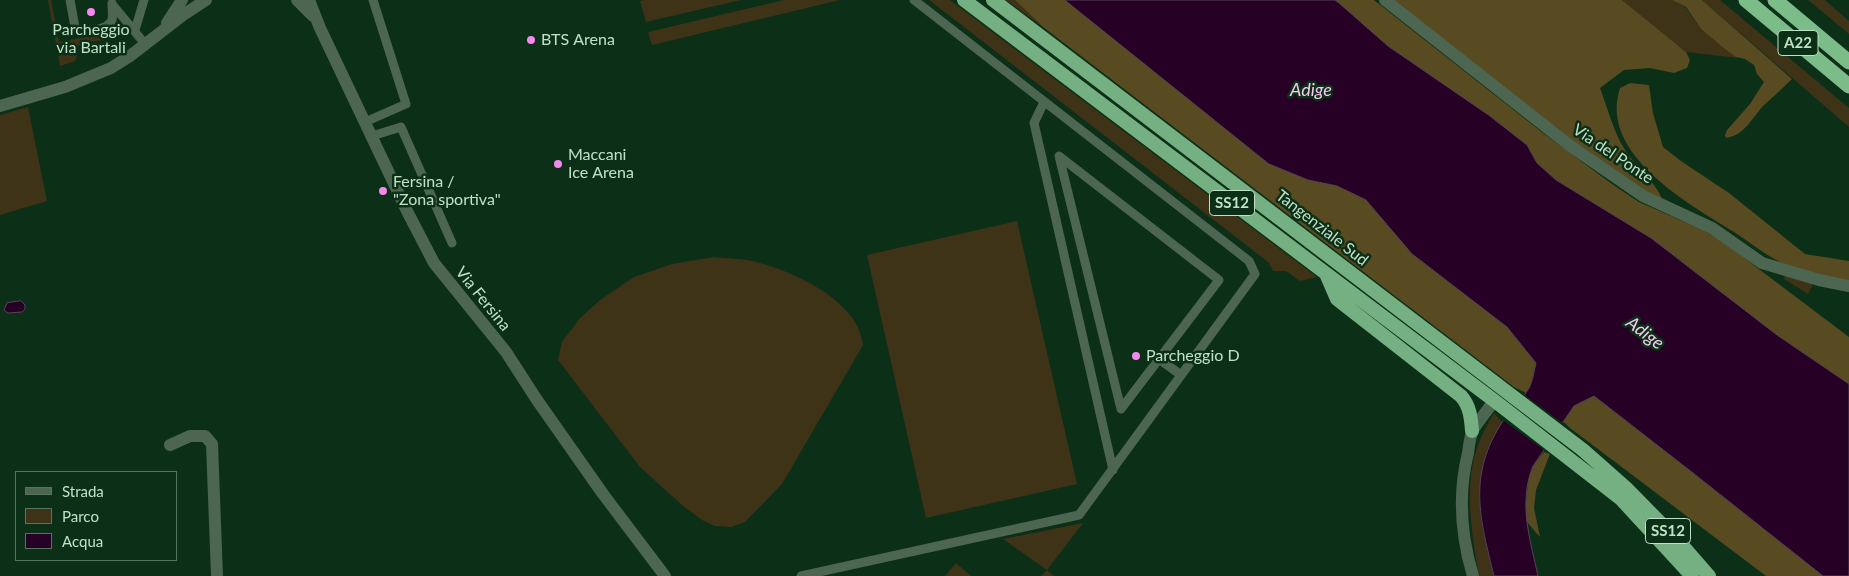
<!DOCTYPE html>
<style>
body{margin:0}
#map{position:relative;width:1849px;height:576px;overflow:hidden;background:#0c2f17;font-family:Lato,sans-serif}
canvas{display:block}
.legend{position:absolute;left:15px;top:471px;width:162px;height:90px;box-sizing:border-box;background:#0c2f17;border:1px solid #54765d;margin:0;padding:6px 9px;list-style:none;font-size:15px;color:#c1e1c6}
.legend li{display:flex;align-items:center;gap:10px;height:25px}
.legend b{width:25px;border:1px solid #54765d}
</style>
<div id="map">
<canvas width="1849" height="576"></canvas>
<ul class="legend">
<li><b style="height:6px;background:#4c6651"></b>Strada</li>
<li><b style="height:14px;background:#3e3316"></b>Parco</li>
<li><b style="height:14px;background:#270026"></b>Acqua</li>
</ul>
</div>
<script>
const ctx = document.querySelector('canvas').getContext('2d');
ctx.lineJoin = 'round';
function fill(path, color) {
  ctx.fillStyle = color;
  ctx.fill(path, 'evenodd');
}
function trace(path, color, width, dash) {
  ctx.strokeStyle = color;
  ctx.lineWidth = width;
  ctx.lineCap = dash ? 'butt' : 'round';
  ctx.setLineDash(dash || []);
  ctx.stroke(path);
}
function label(font, color, halo, rows, align = 'center') {
  ctx.font = font + ' Lato,sans-serif';
  ctx.lineWidth = 5;
  ctx.setLineDash([]);
  ctx.textBaseline = 'middle';
  ctx.strokeStyle = halo;
  ctx.fillStyle = color;
  for (const [text, x, y, turn = 0] of rows) {
    ctx.save();
    ctx.translate(x, y);
    ctx.rotate((+turn || 0) * Math.PI / 180);
    ctx.textAlign = isNaN(turn) ? turn : align;
    if (halo) ctx.strokeText(text, 0, 0);
    ctx.fillText(text, 0, 0);
    ctx.restore();
  }
}
fill(new Path2D(`
 M48,0H51L59,42L107,33L113,29L116,24L123,34C108,45 90,36 76,48L77,55L75,61L60,66Z
 M644,0H741L646,22L640,1Z
 M784,0H840L652,45L648,32Z
 M929,0H950L1317,277L1300,281L1286,271H1273L1269,263L1259,255Z
 M1005,0H1015L1043,27L1010,3Z
 M1622,0H1672L1685,7L1701,29L1738,58L1686,52Z
 M1702,0H1720L1849,108V127Z
 M1808,0H1825L1849,21V34Z
 M28,107L47,201L0,215V115Z
 M1017,221L1077,484L926,518L867,255Z
 M714,257C726,259 740,258 752,261C791,270 859,300 863,345L782,484L745,522L731,527L715,526L702,520L683,506L640,467L558,360L562,342L580,318L600,300L634,277L672,264Z
 M1785,275L1813,284L1808,294L1784,279Z
 M1494,413L1502,422L1489,449L1481,520L1494,576H1479C1472,533 1463,487 1478,445C1482,434 1488,423 1494,413Z
 M1083,523L1047,570L1054,576H1041L1047,570L1003,539Z
 M956,563L971,576H945Z`), '#3e3316');
fill(new Path2D(`
 M1015,0H1065L1269,164L1308,180L1337,186L1366,200L1412,254L1507,327L1536,363L1530,387L1526,393L1514,387L1043,27Z
 M1335,0H1374L1543,133L1612,184L1639,202L1705,231L1719,239L1849,337V384L1777,335L1651,238L1556,180L1537,163L1527,145L1388,46Z
 M1389,0H1622L1686,52L1690,60L1687,68L1674,73L1650,68L1624,70L1600,88C1608,109 1613,131 1625,150C1635,166 1657,183 1663,201L1622,179Z
 M1672,0H1702L1792,79C1783,88 1773,97 1763,106C1752,118 1745,135 1726,138L1725,135L1727,130L1750,104L1764,82L1757,74L1754,65L1745,59L1736,57L1725,49L1701,29L1686,7Z
 M1630,83L1649,85L1653,113L1663,147L1681,161L1729,193L1805,254L1849,261V281C1831,277 1802,272 1786,265C1768,257 1751,243 1734,232C1689,204 1598,154 1620,88Z
 M1594,396L1693,473L1823,576H1766L1570,428L1563,421L1574,406Z
 M1544,452L1550,454L1536,490L1534,508L1540,537L1526,521L1525,509L1529,477L1533,466Z`), '#584a21');
const water = new Path2D(`
 M1065,0H1335L1339,3L1388,46L1490,116L1527,145L1537,163L1556,180L1651,238L1777,335L1849,384V576H1823L1693,473L1594,396L1574,406L1533,466C1518,503 1530,539 1538,576H1494C1480,519 1467,475 1503,421C1510,410 1522,401 1529,388C1533,381 1534,371 1536,363L1507,327L1412,254L1366,200L1337,186L1308,180L1269,164Z
 M21,301L25,305V309L22,312L8,313L4,310L7,303Z`);
fill(water, '#270026');
trace(water, '#554456', 1);
fill(new Path2D(`
 M1522,393L1564,424L1547,452L1501,419Z`), '#0c2f17');
trace(new Path2D(`
 M70,0L75,27L78,31C87,32 108,30 112,20C113,15 112,9 112,3
 M112,4L145,44
 M135,30L144,0
 M1044,102L1034,123L1113,470
 M365,122L406,104L373,0
 M372,136L401,127L452,243
 M1059,156L1219,280L1121,409Z
 M1159,359L1181,375
 M801,576L1079,515L1255,274L1249,261L914,0`), '#4c6651', 9);
trace(new Path2D(`
 M297,0L313,16
 M309,0L320,28L407,211L434,263L506,352L537,400L603,494L665,576
 M1385,0L1569,145L1643,196L1712,228L1762,263L1819,280L1849,286
 M170,445L190,436H205L212,444L217,576
 M1473,576C1461,536 1458,493 1468,453C1469,445 1470,436 1473,430C1479,420 1487,411 1494,401`), '#4c6651', 12);
trace(new Path2D(`
 M167,23L182,0
 M0,106L65,87L111,68L130,56L183,15L206,0`), '#4c6651', 12);
trace(new Path2D(`
 M964,0L1500,405L1621,499L1692,576
 M993,0L1583,450L1626,488L1682,545L1709,576
 M1327,276L1337,299L1461,396C1470,406 1471,418 1472,431`), '#74b081', 14);
trace(new Path2D(`
 M1746,0L1849,86
 M1775,0L1849,62`), '#7bbc89', 15);
for (const [x, y, r, color] of [
 [91,12,5,"#f688ed"],
 [531,40,5,"#f688ed"],
 [558,164,5,"#f688ed"],
 [383,191,5,"#f688ed"],
 [1136,356,5,"#f688ed"]
]) {
  const dot = new Path2D();
  dot.arc(x, y, r, 0, 2 * Math.PI);
  ctx.fillStyle = color;
  ctx.fill(dot);
  trace(dot, '#0c2f17', 2);
}
for (const [x, y, w] of [
 [1798,43,40],
 [1232,203,45],
 [1668,531,45]
]) {
  const box = new Path2D();
  box.roundRect(x - w / 2, y - 12.5, w, 25, 4);
  ctx.fillStyle = '#0c2f17';
  ctx.fill(box);
  trace(box, '#c1e1c6', 1);
}
label('bold 15px', '#c1e1c6', null, [
 ["A22",1798,43],
 ["SS12",1232,203],
 ["SS12",1668,531]
]);
label('16px', '#c1e1c6', '#0c2f17', [
 ["Parcheggio",91,30,"center"],
 ["via Bartali",91,48,"center"],
 ["BTS Arena",541,40],
 ["Maccani",568,155],
 ["Ice Arena",568,173],
 ["Fersina /",393,182],
 ["\"Zona sportiva\"",393,200],
 ["Parcheggio D",1146,356]
], 'left');
label('16px', '#c1e1c6', '#0c2f17', [
 ["Via del Ponte",1613,154,34],
 ["Tangenziale Sud",1322,228,38],
 ["Via Fersina",483,299,51]
]);
label('italic 18px', '#f7c9f1', '#0c2f17', [
 ["Adige",1311,90],
 ["Adige",1645,333,37]
]);
</script>
